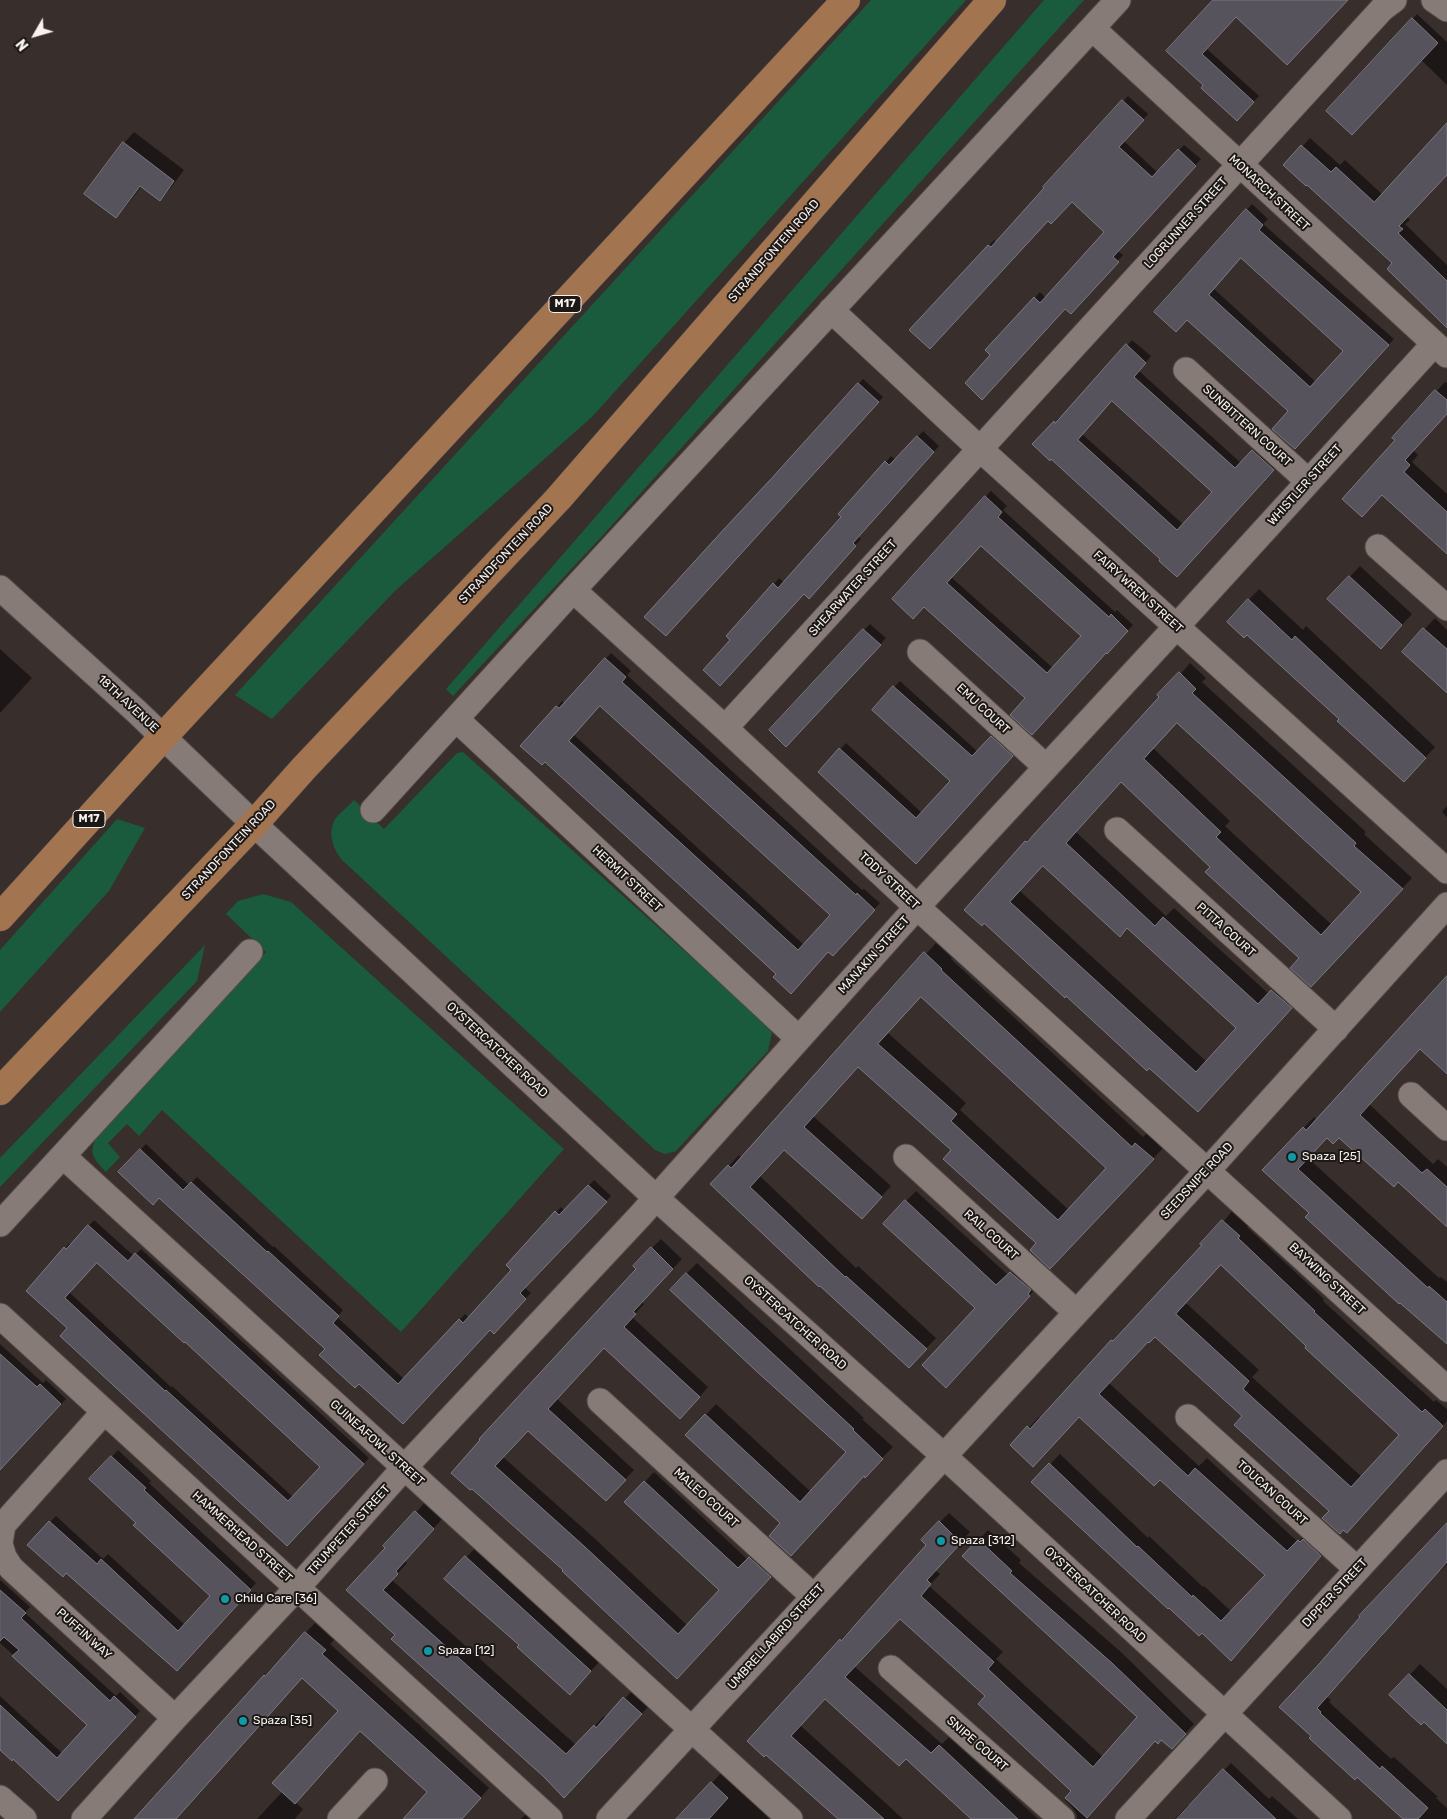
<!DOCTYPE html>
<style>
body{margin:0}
#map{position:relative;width:1447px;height:1819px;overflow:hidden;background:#382e2b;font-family:Rubik,sans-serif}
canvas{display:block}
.north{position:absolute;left:10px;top:10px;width:50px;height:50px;-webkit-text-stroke:4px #1c1816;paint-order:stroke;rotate:232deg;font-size:14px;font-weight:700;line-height:20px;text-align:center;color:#f8f1ef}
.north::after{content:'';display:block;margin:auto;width:18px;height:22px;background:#f8f1ef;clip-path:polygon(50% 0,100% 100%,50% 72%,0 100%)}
</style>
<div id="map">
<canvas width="1447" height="1819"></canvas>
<div class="north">N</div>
</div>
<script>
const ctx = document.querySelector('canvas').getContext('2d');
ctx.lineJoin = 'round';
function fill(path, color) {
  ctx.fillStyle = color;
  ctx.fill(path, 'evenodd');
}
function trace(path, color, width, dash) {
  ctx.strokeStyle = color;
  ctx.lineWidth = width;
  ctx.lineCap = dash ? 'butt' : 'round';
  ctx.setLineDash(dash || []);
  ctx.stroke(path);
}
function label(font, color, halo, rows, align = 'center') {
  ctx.font = font + ' Rubik,sans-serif';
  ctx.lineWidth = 4;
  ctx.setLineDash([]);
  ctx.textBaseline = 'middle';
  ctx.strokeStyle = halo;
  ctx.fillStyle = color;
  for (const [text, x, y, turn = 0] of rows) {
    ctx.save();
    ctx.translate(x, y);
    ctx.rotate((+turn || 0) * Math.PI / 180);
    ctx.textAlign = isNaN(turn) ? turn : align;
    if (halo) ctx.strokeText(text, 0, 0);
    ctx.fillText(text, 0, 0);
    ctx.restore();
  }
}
fill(new Path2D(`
 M871,0H966L592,417L396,590L272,719L235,695Z
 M1044,0H1084L604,534L453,696L446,689Z
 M463,752L768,1026L772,1033L768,1051L676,1151L665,1154L655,1150L342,860C333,849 328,835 334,821C338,814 349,806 354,800L384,829L457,753Z
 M117,819L145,828L109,891L0,1012V950Z
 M263,894L291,902L564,1149L401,1332L162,1110L139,1136L127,1124L108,1143L120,1157L106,1172C92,1157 88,1153 98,1134L266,952L226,914L238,901Z
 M205,945L197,981L0,1187V1158Z`), '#195b3c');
fill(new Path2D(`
 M1214,0H1347L1237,15L1207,49L1259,96L1237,119L1205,85L1167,51Z
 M1417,14L1447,42V85L1421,60L1328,111Z
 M1128,96L1148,114L1124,141L1158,173L1184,145L1201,159L1118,251L1123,255L1076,307L1065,308L992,355L987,350L1040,292L1046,298L1106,232L1072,200L1048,219L936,342L989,245L994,240L997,243Z
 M1447,129V174L1407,217L1410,220L1405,224L1447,265V320L1394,263L1285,165L1310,138L1340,165L1345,160L1383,195Z
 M134,132L184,170L170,189L160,199L142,186L126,206L116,217L124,143Z
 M1252,204L1268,219L1263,224L1394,339L1300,442L1289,411L1187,318L1155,312ZM1241,256L1345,351L1316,382L1213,288Z
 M1132,340L1151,356L1139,371L1241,463L1259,445L1279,464L1182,570L1162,559L1051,458L1034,444L1060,417L1061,418ZM1113,400L1214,492L1184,525L1082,434Z
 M863,379L883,397L670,630L772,480Z
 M1445,382L1447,383V413L1413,450L1418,455L1412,462L1447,494V553L1383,494L1397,440L1394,438Z
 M923,431L939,446L858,536L861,539L815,591L804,592L732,640L774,584L779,578L785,583L843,517L886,462L891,456L896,460Z
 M991,491L1007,506L1003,510L1115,612L1117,610L1133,625L1107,652L1027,698L924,606L985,497ZM981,544L1083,636L1053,668L951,577Z
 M1360,566L1412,614L1391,637L1329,599Z
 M1259,589L1303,630L1306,626L1435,747L1414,770L1340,719L1247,633L1228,622Z
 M1435,618L1447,630V692L1404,652Z
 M870,624L886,638L792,739L864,630Z
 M0,649L32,678L0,713Z
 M611,653L631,671L627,675L862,890L864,889L880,903L839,949L829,951L778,974L545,761L557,707L562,701L565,704ZM601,704L831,915L804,945L573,734Z
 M1190,663L1206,678L1202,682L1366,832L1364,834L1412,878L1321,975L1301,958L1211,867L1122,781L1076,832L1166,916L1174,908L1269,994L1283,980L1301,997L1209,1099L985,921L965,910L1026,841L1038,832L1161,697ZM1178,722L1363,892L1332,925L1225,826L1230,821L1153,748ZM1044,865L1128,927L1238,1028L1207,1062L1020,891Z
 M900,681L978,752L997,732L1017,750L921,857L820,772L846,743L922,813L952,781L874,710Z
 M1447,806V817L1442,812Z
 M936,943L952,958L951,959L1143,1137L1147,1133L1163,1148L1061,1257L1038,1243L953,1150L859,1066L813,1116L891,1186L872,1207L784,1149L760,1176L856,1268L858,1266L936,1338L909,1367L712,1184L739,1155L742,1158ZM921,996L1108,1168L1069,1210L960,1110L966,1103L888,1033Z
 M1447,978V1072L1420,1048L1369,1104L1433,1164L1438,1159L1447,1167V1225L1399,1181L1339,1136L1328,1137L1308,1158L1439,1278L1441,1277L1447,1282V1342L1264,1170L1314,1117L1317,1120Z
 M146,1144L189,1185L197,1177L273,1247L274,1246L343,1310L337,1317L404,1379L465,1314L469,1318L513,1270L507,1264L561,1207L565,1211L594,1180L611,1196L524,1287L531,1293L499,1327L490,1329L408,1417L327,1349L160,1197L119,1172Z
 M916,1191L1008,1275L1022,1262L1039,1285L957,1376L977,1308L906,1201Z
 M1233,1210L1249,1225L1247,1227L1324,1299L1323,1301L1434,1402L1436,1400L1447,1409V1421L1357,1521L1330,1511L1243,1416L1155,1335L1148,1341L1109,1383L1199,1466L1207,1458L1298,1542L1309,1531L1331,1545L1241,1649L1050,1464L1060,1454L1148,1538L1149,1536L1203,1587L1204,1586L1232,1612L1267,1575L1160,1478L1079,1416L1012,1445L1039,1417L1041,1419L1204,1245ZM1221,1264L1401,1435L1362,1477L1252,1377L1259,1370L1186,1303Z
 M94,1220L134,1256L141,1249L369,1458L287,1544L69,1328L27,1291L65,1248L70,1243L71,1245ZM97,1262L185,1340L321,1467L293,1497L172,1386L171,1387L69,1292Z
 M661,1239L682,1259L642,1302L644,1304L632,1317L708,1387L690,1408L604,1347L557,1399L634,1470L615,1490L528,1429L503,1457L593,1537L688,1626L721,1590L626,1502L654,1472L748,1560L759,1549L779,1567L687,1668L565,1570L472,1487L638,1269L634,1266Z
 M697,1263L864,1418L862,1419L893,1447L865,1475L782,1523L687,1435L716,1404L811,1492L848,1452L686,1274Z
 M0,1344L43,1383L46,1380L66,1399L0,1470Z
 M118,1450L151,1481L149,1483L256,1583L183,1663L50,1522L56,1516L103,1559L108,1554L185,1625L212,1596L138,1522L91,1479Z
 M425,1502L443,1518L404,1560L407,1563L392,1580L576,1745L604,1716L606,1718L634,1689L651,1704L564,1796L466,1704L397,1635L347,1590L387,1547Z
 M949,1513L970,1532L935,1570L940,1574L929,1586L1003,1652L996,1659L1103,1757L1139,1717L964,1556L988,1530L1021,1560L1019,1563L1122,1653L1194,1724L1181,1738H1162L1156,1740L1085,1819H1077V1815L1072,1807L1065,1800L1073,1791L987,1696L900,1618L854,1666L942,1744L949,1737L1038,1819H973L906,1758L825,1698L800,1725L903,1819H840L766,1753L749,1741L840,1640L850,1630L851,1631L928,1545L922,1540Z
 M1447,1523V1565L1440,1571L1439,1570L1382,1633L1384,1634L1327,1697L1331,1700L1329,1702L1391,1759L1394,1757L1438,1797L1436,1798L1447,1808V1819H1404L1281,1706L1362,1617L1361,1616Z
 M477,1546L601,1660L581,1682L520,1645L446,1579Z
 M0,1580L30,1607L25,1613L116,1696L120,1692L140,1711L63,1794L0,1748V1696L62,1753L89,1724L0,1643Z
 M315,1623L334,1640L330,1644L489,1788L469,1811L460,1819H405L429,1792L361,1730L295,1802L303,1809L295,1819H257L283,1791L340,1711L302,1677L175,1819H137L264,1676Z
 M1420,1664L1447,1689V1742L1424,1720L1391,1695Z
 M1231,1763L1269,1799L1272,1796L1298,1819H1175L1188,1805L1190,1806Z
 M722,1772L772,1819H675L682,1812L683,1814Z
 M526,1814L531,1819H521Z`), '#0007');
const building = new Path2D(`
 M1213,0H1348L1287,65L1236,17L1202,54L1254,102L1237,121L1201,88L1203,85L1166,51Z
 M1412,18L1438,43L1352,135L1326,111Z
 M1122,100L1144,120L1119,147L1152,177L1178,149L1196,166L1113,257L1119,262L1071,314L1065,309L982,400L965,383L990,355L985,350L1034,297L1040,303L1104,232L1072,202L1051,224L1048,221L930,349L909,330L988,245L991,247L1044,188L1043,187Z
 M1447,123V175L1399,226L1403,229L1398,233L1447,281V328L1387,269L1392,263L1307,185L1306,186L1283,165L1301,145L1331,172L1336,167L1374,202Z
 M123,142L174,181L160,201L140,186L116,218L84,194Z
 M1246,209L1263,225L1259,230L1389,345L1295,449L1272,429L1288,411L1187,320L1176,332L1154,312ZM1241,258L1343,351L1310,387L1209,295Z
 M1126,344L1146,363L1134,377L1235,468L1252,450L1274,470L1177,577L1159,561L1160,559L1051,459L1050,461L1032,444L1054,421L1055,423ZM1112,401L1212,492L1177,530L1078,440Z
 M858,383L879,402L666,636L644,617L725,528L771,479Z
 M1435,390L1447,400V414L1405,460L1410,465L1404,472L1447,512V554L1382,495L1362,517L1342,499L1395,440L1392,438Z
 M917,436L934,452L853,543L856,546L809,599L804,594L720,686L703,670L730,640L726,636L773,583L778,588L841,517L838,514L885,461L889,465Z
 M985,496L1002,512L998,517L1109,617L1111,614L1128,631L1107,654L1106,653L1032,735L1010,715L1025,698L924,607L913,619L892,599ZM981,546L1081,636L1047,673L947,583Z
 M1349,576L1402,625L1381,649L1327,599Z
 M1248,599L1292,640L1295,636L1426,758L1404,782L1337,721L1339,719L1247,635L1244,638L1227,622Z
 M1423,628L1447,649V693L1402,652Z
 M863,629L881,645L786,747L769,730Z
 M605,658L626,677L622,682L856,895L857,893L875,910L833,956L828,952L791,994L773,977L776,974L685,890L545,762L542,765L520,746L556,706L559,708ZM600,706L830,915L798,950L569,741Z
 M1179,672L1196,689L1192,693L1356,843L1354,846L1403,889L1311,987L1290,968L1299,958L1205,872L1210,867L1121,782L1066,843L1155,926L1163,917L1258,1004L1271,990L1292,1008L1198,1112L1149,1068L1147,1071L1066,996L1065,998L984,923L982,926L964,910L1025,841L1027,842L1159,697L1157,695ZM1177,723L1361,892L1321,935L1216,837L1221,832L1144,759ZM1043,866L1120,937L1127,928L1236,1028L1196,1072L1010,902Z
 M893,686L972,756L991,736L1013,756L916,864L818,772L839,748L916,818L950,781L872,710Z
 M924,952L942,969L941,970L1132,1147L1135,1143L1154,1159L1050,1269L1030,1250L1036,1243L943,1159L951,1150L858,1067L804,1127L882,1197L862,1219L784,1150L750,1187L845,1277L846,1276L927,1349L909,1368L820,1286L819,1287L710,1184L728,1165L731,1168ZM921,997L1106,1168L1058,1220L951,1121L957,1114L878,1044Z
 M1447,976V1074L1420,1049L1360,1115L1422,1173L1427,1169L1447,1187V1227L1398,1182L1394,1187L1339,1138L1333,1144L1327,1138L1298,1169L1428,1288L1429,1286L1447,1302V1344L1400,1303L1399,1304L1305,1217L1309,1213L1262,1170L1303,1127L1306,1130Z
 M140,1149L183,1190L191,1182L267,1252L268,1251L339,1316L333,1323L398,1384L459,1319L463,1323L511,1270L506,1265L555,1211L559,1215L588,1185L607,1202L520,1293L526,1299L494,1334L490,1330L403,1424L359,1384L355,1388L319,1355L325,1349L159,1198L153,1205L118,1172Z
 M905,1200L996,1285L1010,1272L1031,1290L1028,1294L1030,1296L946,1388L922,1365L975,1308L883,1224Z
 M1222,1220L1240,1236L1238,1238L1315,1311L1314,1312L1422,1412L1425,1409L1443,1426L1347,1533L1343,1530L1340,1534L1322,1518L1329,1511L1234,1425L1242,1416L1155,1337L1149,1343L1148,1342L1099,1394L1188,1476L1195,1468L1287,1551L1298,1540L1300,1542L1303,1539L1321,1556L1231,1661L1202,1633L1199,1636L1169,1608L1168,1609L1031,1482L1049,1463L1137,1547L1138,1546L1192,1597L1193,1595L1221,1621L1265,1575L1160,1480L1154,1486L1079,1417L1033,1467L1010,1445L1027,1426L1030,1429L1111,1340L1113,1341L1202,1245L1200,1244ZM1221,1265L1306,1346L1305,1348L1399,1435L1351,1487L1243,1389L1249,1381L1176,1314Z
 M88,1225L128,1261L135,1253L364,1464L287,1546L60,1336L67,1328L26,1291L64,1247L66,1249ZM97,1263L184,1343L185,1342L320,1467L288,1501L166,1390L165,1391L65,1298Z
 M651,1247L673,1269L633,1312L636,1314L624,1327L700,1397L680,1419L604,1348L548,1409L626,1480L606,1501L528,1431L495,1466L584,1546L678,1634L719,1590L624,1502L644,1481L738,1568L749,1557L771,1577L677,1679L562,1571L563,1570L472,1489L470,1490L451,1473L480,1440L479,1439L636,1269L633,1266Z
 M686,1273L854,1429L853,1430L883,1459L865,1478L864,1476L791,1556L769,1536L780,1523L685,1435L705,1414L800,1502L846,1452L754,1369L670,1290Z
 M0,1354L37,1387L40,1384L61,1404L0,1470Z
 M111,1456L146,1488L144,1490L251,1590L177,1671L66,1573L63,1577L27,1545L49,1521L97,1564L101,1559L178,1631L210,1596L133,1525L136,1523L89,1479Z
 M415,1511L434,1529L396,1571L398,1574L383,1590L566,1754L594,1725L596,1728L623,1697L642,1714L564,1798L544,1777L391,1639L395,1635L346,1590L385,1548L383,1546Z
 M939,1521L961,1543L927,1580L931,1584L921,1596L994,1662L988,1669L1093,1767L1137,1717L962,1556L978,1539L1012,1571L1010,1573L1112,1663L1186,1734L1172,1749L1161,1740L1158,1744L1155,1741L1087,1818L1065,1798L1071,1791L978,1704L985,1696L900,1619L845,1677L931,1753L939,1745L1018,1819H971L906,1759L899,1766L825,1699L791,1736L884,1819H838L766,1755L764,1757L747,1741L840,1639L841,1641L926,1545L921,1540Z
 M1447,1523V1562L1317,1708L1321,1712L1320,1713L1380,1769L1382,1766L1428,1808L1418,1819H1403L1357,1777L1355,1780L1309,1738L1311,1736L1279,1707L1320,1663L1360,1617L1359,1616Z
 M465,1556L591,1671L570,1695L517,1647L519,1645L444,1579Z
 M0,1590L26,1613L21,1618L110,1701L114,1696L136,1717L58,1801L13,1759L12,1761L0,1750V1705L57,1758L87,1725L12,1656L19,1650L4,1637L0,1641Z
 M305,1632L326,1650L322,1654L481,1798L462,1819H403L427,1792L360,1731L295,1804L272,1783L338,1711L302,1678L176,1819H134L264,1675L265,1676Z
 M1409,1674L1447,1710V1744L1424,1722L1421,1725L1389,1695Z
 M1223,1769L1276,1819H1177Z
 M711,1782L728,1798L709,1819H676Z`);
fill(building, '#56535c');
trace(building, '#7c7982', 1);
const street = new Path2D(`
 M1434,0L1447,9
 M1093,29L1447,355
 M831,310L980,449L1447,871
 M1186,370L1308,481
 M1378,547L1447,608
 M0,588L136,711L254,824L656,1198L944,1456L1339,1819
 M573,590L725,728L917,907L1447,1389
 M920,652L1046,767
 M456,719L798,1038
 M725,728L1382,9L1394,0
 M373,810L573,590L1118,0
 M1117,830L1336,1029
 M1411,1095L1447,1128
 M63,1156L790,1819
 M906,1157L1076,1312
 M0,1224L250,952
 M0,1316L550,1819
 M600,1401L813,1596
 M1188,1417L1357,1569
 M0,1543L3,1525L104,1412
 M0,1544L4,1557L11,1568L175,1718
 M891,1668L1062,1819
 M0,1798L24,1819
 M84,1819L175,1718L297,1588L404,1468L639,1217L917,907L1176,627L1434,344
 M340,1819L375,1781
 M609,1819L1208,1170L1447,905
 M1128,1819L1447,1472`);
const primary = new Path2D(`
 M0,917L163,737L846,0
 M0,1091L254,824L304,768L558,499L992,0`);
trace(street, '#534b48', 27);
trace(primary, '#534b48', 29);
trace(street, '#867b77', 25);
trace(primary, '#a27450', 28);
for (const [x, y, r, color] of [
 [1292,1157,5,"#0f9aa8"],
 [941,1541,5,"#0f9aa8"],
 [225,1599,5,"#0f9aa8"],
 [428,1651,5,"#0f9aa8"],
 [243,1721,5,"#0f9aa8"]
]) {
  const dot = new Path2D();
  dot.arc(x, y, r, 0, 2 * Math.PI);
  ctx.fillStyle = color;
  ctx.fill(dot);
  trace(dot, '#1c1816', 2);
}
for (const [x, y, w] of [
 [565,304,32],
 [89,819,32]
]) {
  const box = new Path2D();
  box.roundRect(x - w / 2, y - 8.5, w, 17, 4);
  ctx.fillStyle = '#1c1816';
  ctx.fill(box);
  trace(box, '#f8f1ef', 1);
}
label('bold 11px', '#f8f1ef', null, [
 ["M17",565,304],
 ["M17",89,819]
]);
label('12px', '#f8f1ef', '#1c1816', [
 ["MONARCH STREET",1269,193,43],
 ["LOGRUNNER STREET",1186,223,-48],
 ["STRANDFONTEIN ROAD",774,251,-49],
 ["SUNBITTERN COURT",1247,426,42],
 ["WHISTLER STREET",1305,485,-48],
 ["STRANDFONTEIN ROAD",506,554,-47],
 ["SHEARWATER STREET",853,588,-48],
 ["FAIRY WREN STREET",1138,592,42],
 ["18TH AVENUE",128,704,43],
 ["EMU COURT",983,709,43],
 ["STRANDFONTEIN ROAD",229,850,-47],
 ["HERMIT STREET",627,879,43],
 ["TODY STREET",889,881,43],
 ["PITTA COURT",1226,930,42],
 ["MANAKIN STREET",874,955,-48],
 ["OYSTERCATCHER ROAD",497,1050,43],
 ["SEEDSNIPE ROAD",1197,1181,-47],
 ["RAIL COURT",991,1235,42],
 ["BAYWING STREET",1327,1279,43],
 ["OYSTERCATCHER ROAD",795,1323,42],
 ["GUINEAFOWL STREET",377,1443,42],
 ["TOUCAN COURT",1272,1493,42],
 ["MALEO COURT",706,1498,42],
 ["TRUMPETER STREET",349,1530,-48],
 ["HAMMERHEAD STREET",242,1537,42],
 ["DIPPER STREET",1335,1593,-47],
 ["OYSTERCATCHER ROAD",1095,1595,43],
 ["PUFFIN WAY",84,1634,42],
 ["UMBRELLABIRD STREET",776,1637,-48],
 ["SNIPE COURT",977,1744,41]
]);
label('12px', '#f8f1ef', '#1c1816', [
 ["Spaza [25]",1302,1157],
 ["Spaza [312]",951,1541],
 ["Child Care [36]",235,1599],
 ["Spaza [12]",438,1651],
 ["Spaza [35]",253,1721]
], 'left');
</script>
